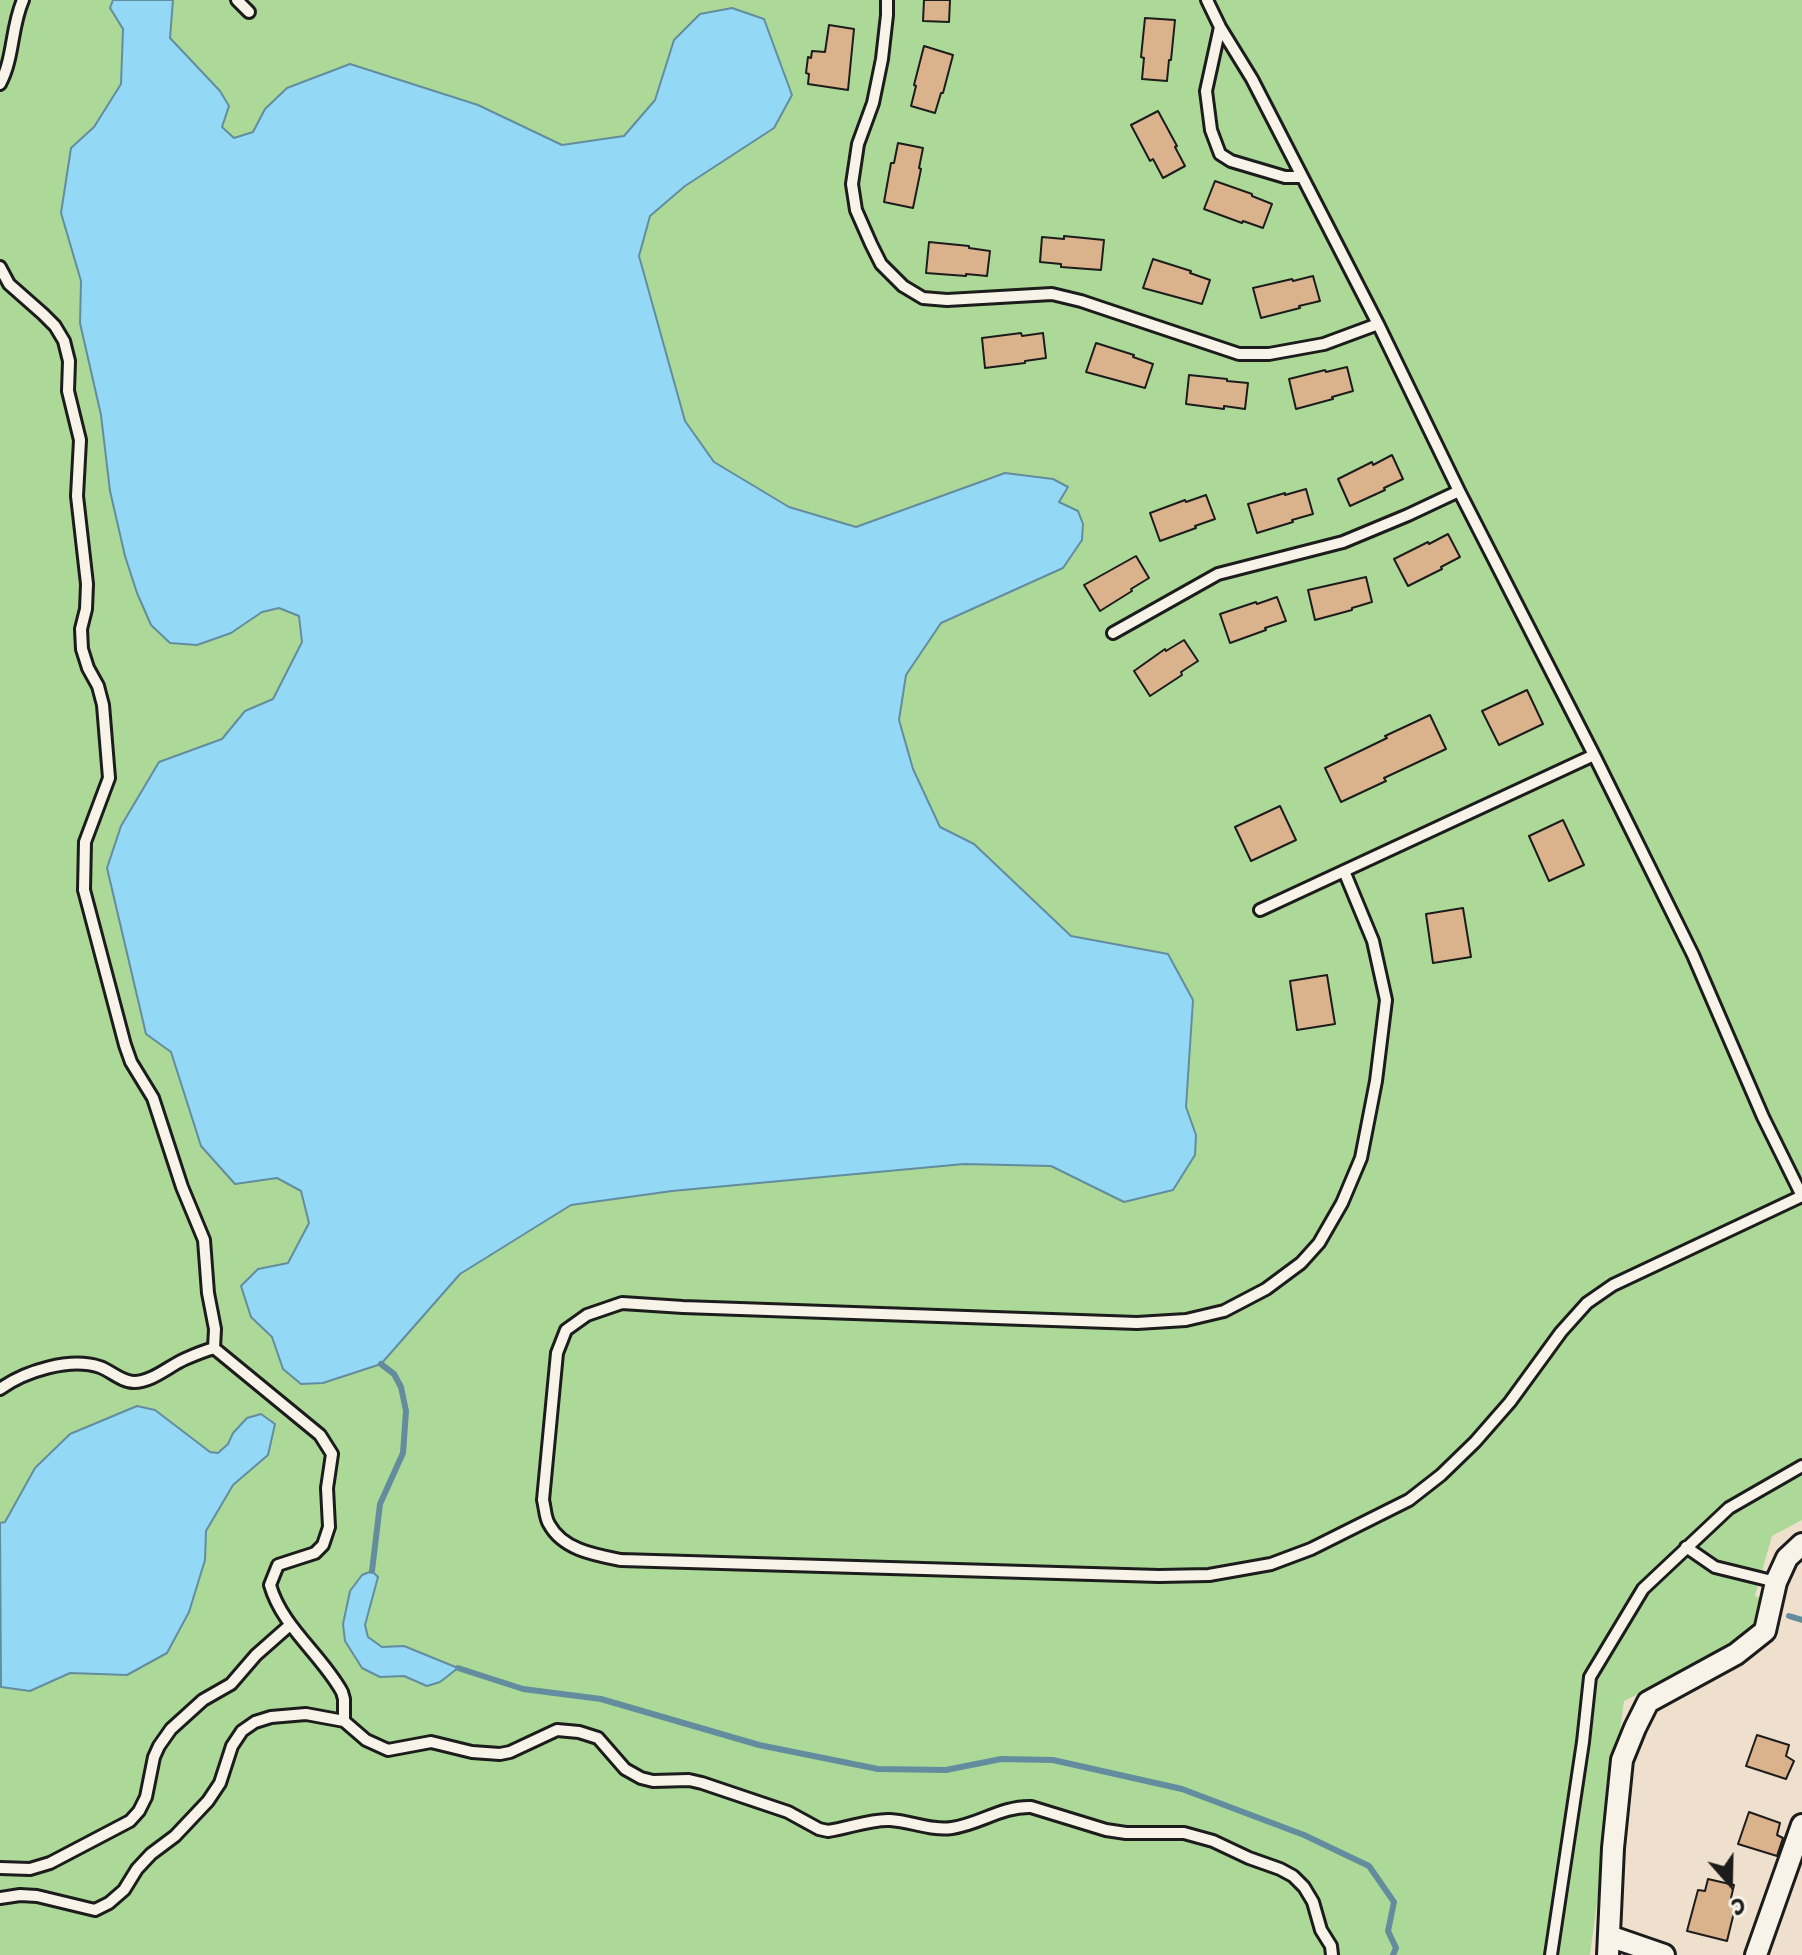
<!DOCTYPE html>
<meta charset="utf-8">
<style>
body{margin:0}
#map{position:relative;width:1802px;height:1955px;overflow:hidden;background:#eee0cc;font-family:"Shantell Sans",sans-serif}
canvas{display:block}
.north{position:absolute;left:1690px;top:1843px;width:80px;height:80px;-webkit-text-stroke:6px #f7f3e8;paint-order:stroke;rotate:160deg;font-size:22px;font-weight:700;line-height:32px;text-align:center;color:#1c1c1c}
.north::after{content:'';display:block;margin:auto;width:28px;height:36px;background:#1c1c1c;clip-path:polygon(50% 0,100% 100%,50% 72%,0 100%)}
</style>
<div id="map">
<canvas width="1802" height="1955"></canvas>
<div class="north">С</div>
</div>
<script>
const ctx = document.querySelector('canvas').getContext('2d');
ctx.lineJoin = 'round';
function fill(path, color) {
  ctx.fillStyle = color;
  ctx.fill(path, 'evenodd');
}
function trace(path, color, width, dash) {
  ctx.strokeStyle = color;
  ctx.lineWidth = width;
  ctx.lineCap = dash ? 'butt' : 'round';
  ctx.setLineDash(dash || []);
  ctx.stroke(path);
}
fill(new Path2D(`
 M0,0H1802V1520L1772,1536L1755,1596L1762,1599L1758,1623L1739,1645L1624,1701L1590,1955H0Z`), '#add998');
const water = new Path2D(`
 M113,0H173L170,38L220,91L229,106L222,127L234,138L253,132L265,109L287,88L350,64L478,105L562,145L624,136L655,100L674,40L700,14L732,8L764,19L792,95L774,128L685,186L650,216L639,256L685,421L714,462L789,507L856,527L1005,473L1053,479L1068,487L1059,502L1078,511L1083,524L1082,540L1063,568L941,623L906,675L899,720L913,769L940,827L974,844L1071,936L1168,954L1193,1000L1186,1107L1196,1135L1195,1155L1173,1190L1124,1202L1051,1166L964,1164L672,1191L571,1205L460,1274L381,1364L323,1383L301,1384L283,1369L272,1337L251,1317L241,1286L258,1269L288,1263L309,1223L301,1191L277,1178L235,1184L201,1146L171,1052L146,1034L107,868L121,826L159,762L222,739L245,711L273,699L302,642L299,616L279,608L262,612L231,633L197,645L170,643L151,625L137,593L125,556L110,491L101,415L80,323L81,281L61,213L71,148L94,127L121,84L123,29L110,8Z
 M137,1406L155,1410L210,1452L218,1453L228,1444L233,1433L247,1418L261,1414L275,1424L268,1455L233,1485L206,1531L205,1560L189,1612L167,1653L127,1675L70,1673L30,1691L1,1687L0,1523L5,1522L35,1468L70,1434Z
 M372,1571L378,1577L365,1625L368,1637L382,1647L404,1646L458,1668L440,1682L427,1686L404,1676L380,1677L362,1668L345,1641L343,1624L350,1591L362,1575Z`);
fill(water, '#93d8f5');
trace(water, '#638d9e', 2);
trace(new Path2D(`
 M372,1571L380,1504L403,1453L406,1411L401,1387L394,1374L381,1364
 M1789,1616L1802,1620
 M458,1668L523,1689L601,1699L759,1745L878,1769L946,1770L1001,1759L1053,1760L1182,1789L1304,1835L1369,1866L1394,1902L1388,1931L1396,1948L1393,1955`), '#638d9e', 6);
const building = new Path2D(`
 M924,0H950L949,22L923,21Z
 M1145,18L1175,20L1171,60H1169L1167,81L1142,79L1144,58L1141,57Z
 M829,25L854,29L848,90L808,84L809,74L806,73L808,57L811,58L812,51L825,52Z
 M924,46L953,55L943,93H941L935,113L911,106L916,86L914,85Z
 M1158,111L1177,146L1175,147L1185,166L1163,178L1153,159L1150,161L1131,125Z
 M898,143L923,148L919,168L921,169L913,208L884,202L891,163H894Z
 M1215,181L1252,194V196L1272,204L1263,228L1243,221L1242,223L1204,209Z
 M1064,236L1104,240L1101,270L1061,267V264L1040,262L1042,237L1064,239Z
 M929,242L969,246V248L990,251L987,276L966,274V276L926,273Z
 M1153,259L1191,271L1190,273L1210,280L1202,304L1143,288Z
 M1313,276L1320,301L1299,306L1300,308L1261,318L1253,288L1292,279L1293,281Z
 M1021,333L1022,336L1043,333L1046,358L1025,361V363L985,368L982,338Z
 M1096,343L1134,355L1133,357L1153,364L1145,388L1086,372Z
 M1347,367L1353,391L1332,397L1333,399L1296,409L1289,379L1325,370L1326,372Z
 M1189,375L1227,379V381L1248,383L1245,409L1224,406V409L1186,404Z
 M1392,455L1403,479L1384,488L1385,490L1350,506L1338,479L1372,462L1373,465Z
 M1306,489L1313,514L1292,520L1293,522L1257,533L1248,504L1285,493V495Z
 M1206,495L1215,519L1195,526L1196,528L1160,541L1150,513L1185,500L1186,502Z
 M1448,534L1460,557L1441,567L1442,569L1408,586L1394,559L1428,542L1429,544Z
 M1136,556L1149,578L1131,589L1132,591L1100,611L1084,585Z
 M1366,577L1372,602L1352,608V610L1315,620L1308,590Z
 M1277,597L1286,621L1265,628L1266,630L1230,643L1220,614L1256,602L1257,604Z
 M1184,640L1198,661L1181,672L1182,675L1150,696L1134,671L1165,649L1166,651Z
 M1527,690L1543,724L1499,745L1482,711Z
 M1430,715L1446,749L1384,778L1386,781L1341,802L1325,768L1387,738L1385,736Z
 M1280,806L1296,840L1251,861L1235,827Z
 M1563,820L1584,865L1549,881L1529,836Z
 M1463,908L1471,957L1433,963L1426,914Z
 M1327,975L1335,1024L1297,1030L1290,981Z
 M1757,1735L1789,1745L1786,1756L1794,1761L1786,1779L1746,1766Z
 M1749,1812L1780,1823L1777,1835L1783,1838L1777,1856L1738,1844Z
 M1708,1879L1734,1885L1731,1898L1737,1900L1727,1941L1687,1931L1698,1890L1705,1891Z`);
fill(building, '#dab28b');
trace(building, '#1c1c1c', 2);
const service = new Path2D(`
 M237,0L249,12
 M887,0V15L882,59L873,103L858,144L852,184L856,210L871,244L881,264L903,286L923,298L947,300L1052,294L1081,301L1239,354H1269L1324,344L1378,324
 M1207,0L1220,27L1252,79L1378,324L1459,491L1594,755L1693,955L1763,1117L1802,1196
 M1220,27L1206,91L1211,130L1220,154L1231,161L1285,177H1302
 M0,84C14,58 11,27 23,0
 M0,267L9,284L43,314L55,326L64,341L69,361L68,391L80,440L77,496L87,584L86,609L81,629L82,649L88,668L98,686L103,705L109,778L85,842L84,890L125,1045L131,1062L153,1098L182,1187L204,1240L208,1293L215,1329L214,1348
 M1113,633L1218,574L1343,542L1408,515L1459,491
 M1344,871L1373,941L1386,1000L1376,1081L1361,1158L1342,1203L1319,1243L1301,1263L1266,1289L1224,1311L1186,1320L1137,1323L683,1307L622,1303L587,1315L566,1330L557,1353L543,1500C545,1507 545,1518 549,1524C563,1550 595,1555 621,1560L1159,1576L1209,1575L1271,1564L1311,1549L1409,1500L1441,1475L1475,1442L1510,1402L1561,1332L1587,1303L1613,1285L1802,1196
 M1260,910L1594,755
 M214,1348L320,1435L332,1454L327,1488L329,1527L323,1545L315,1553L278,1565L270,1585C282,1627 321,1654 342,1692L344,1699V1721
 M0,1389C25,1371 70,1357 100,1367C111,1371 122,1382 134,1382C152,1382 169,1366 185,1359C194,1355 204,1351 214,1348
 M1686,1547L1715,1567L1776,1582
 M0,1868L30,1869L50,1863L130,1821L139,1811L146,1797L154,1757L159,1746L171,1729L203,1700L231,1684L256,1655L290,1625
 M0,1898L20,1895L37,1896L95,1910L109,1903L124,1890L137,1869L151,1854L175,1836L208,1801L220,1783L232,1746L242,1731L255,1722L271,1717L306,1714L344,1721L366,1740L388,1750L431,1742L472,1752L500,1754L510,1752L557,1730L579,1732L598,1738L625,1769L641,1778L653,1781L689,1780L702,1783L788,1812L819,1829L828,1831C849,1828 870,1819 890,1820C911,1821 931,1831 952,1828C980,1824 1002,1806 1031,1807L1106,1830L1126,1833H1184L1213,1841L1249,1858L1280,1869L1293,1876L1304,1887L1313,1902L1321,1930L1331,1946L1332,1955
 M1551,1955L1583,1742L1590,1677L1643,1589L1729,1508L1802,1466`);
const minor = new Path2D(`
 M1609,1936L1664,1955
 M1608,1955L1613,1848L1622,1760L1635,1728L1648,1702L1736,1654L1765,1631L1776,1582L1787,1558L1802,1544
 M1756,1955L1802,1825`);
trace(service, '#1c1c1c', 16);
trace(minor, '#1c1c1c', 26);
trace(service, '#f7f3e8', 10);
trace(minor, '#f7f3e8', 20);
</script>
